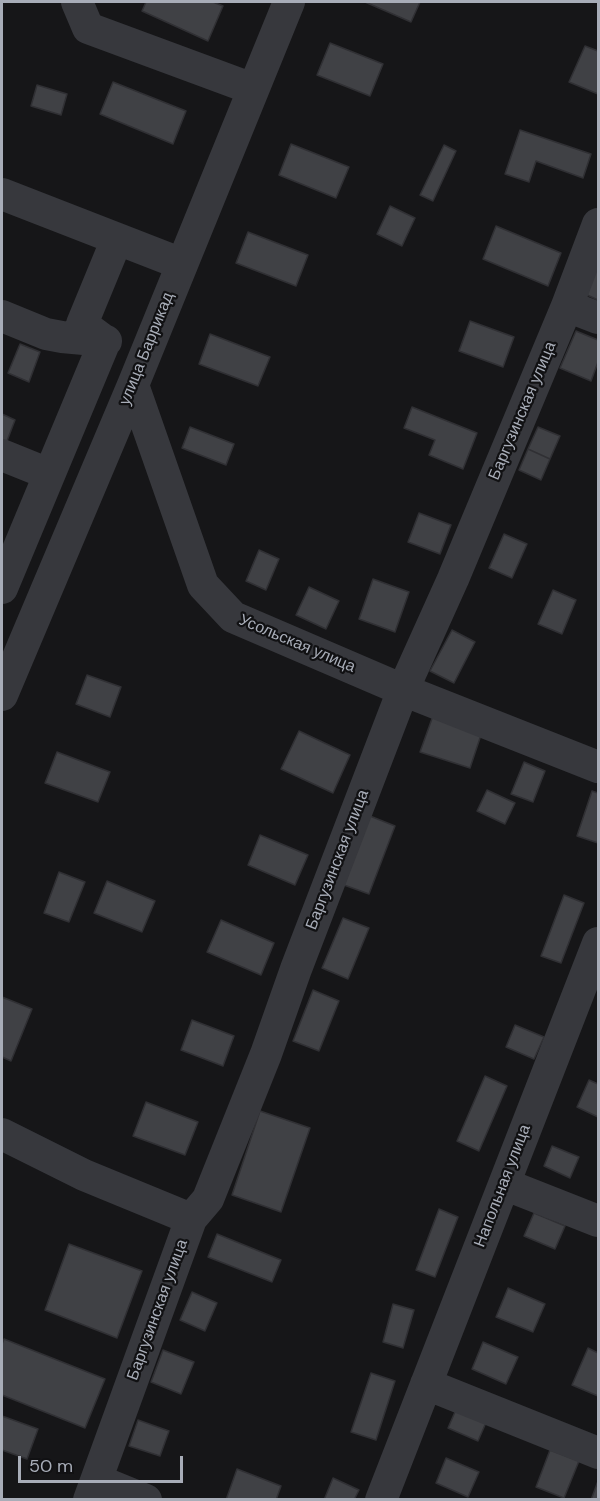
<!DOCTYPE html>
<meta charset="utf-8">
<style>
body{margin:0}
#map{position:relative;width:600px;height:1501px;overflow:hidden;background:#161618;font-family:"DM Sans",sans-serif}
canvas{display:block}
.frame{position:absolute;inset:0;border:3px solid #a8adb8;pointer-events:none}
.scale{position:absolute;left:18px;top:1456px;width:165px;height:27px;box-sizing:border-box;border:3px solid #a8adb8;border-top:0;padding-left:8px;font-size:18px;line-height:21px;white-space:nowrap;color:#a8adb8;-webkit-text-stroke:4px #111113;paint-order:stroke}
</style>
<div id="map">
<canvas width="600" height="1501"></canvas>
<div class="frame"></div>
<div class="scale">50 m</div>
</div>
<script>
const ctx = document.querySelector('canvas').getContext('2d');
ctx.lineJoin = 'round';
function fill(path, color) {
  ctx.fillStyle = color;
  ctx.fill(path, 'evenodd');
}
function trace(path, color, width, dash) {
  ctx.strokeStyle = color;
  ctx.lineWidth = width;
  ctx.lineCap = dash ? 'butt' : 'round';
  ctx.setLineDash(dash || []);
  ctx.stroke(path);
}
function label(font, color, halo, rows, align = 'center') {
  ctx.font = font + ' "DM Sans",sans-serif';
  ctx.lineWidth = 4.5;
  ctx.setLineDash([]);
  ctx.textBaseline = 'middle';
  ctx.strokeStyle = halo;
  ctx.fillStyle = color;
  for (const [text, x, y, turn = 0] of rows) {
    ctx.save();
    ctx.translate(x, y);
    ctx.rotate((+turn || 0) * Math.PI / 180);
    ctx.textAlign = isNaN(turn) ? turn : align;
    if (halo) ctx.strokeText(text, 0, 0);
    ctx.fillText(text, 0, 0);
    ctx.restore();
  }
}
const building = new Path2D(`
 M146,2H213L223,6L208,41L142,11Z
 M365,2H420L411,22Z
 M330,43L383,64L370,96L317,75Z
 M585,46L598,51V94L569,82Z
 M113,82L186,111L173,144L100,114Z
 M37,85L67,94L61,115L31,106Z
 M520,130L591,154L583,178L536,161L529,182L505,174Z
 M291,144L349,167L336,198L279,175Z
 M444,145L456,151L433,201L420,195Z
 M390,206L415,218L402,246L377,234Z
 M496,226L561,253L548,286L483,259Z
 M248,232L308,255L296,286L236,263Z
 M598,262V300L585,294Z
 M470,321L514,337L503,367L459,351Z
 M576,331L598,340V362L591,381L560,368Z
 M210,334L270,357L258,386L199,364Z
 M20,344L40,352L29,382L8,373Z
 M412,407L477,433L463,469L429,455L435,440L404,428Z
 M2,414L15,420L2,454Z
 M190,427L234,444L226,465L182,448Z
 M538,427L560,436L550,459L528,449Z
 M528,449L550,459L541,480L519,470Z
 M419,513L451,525L440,554L408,542Z
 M504,534L527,544L512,578L489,568Z
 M259,550L279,559L266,590L246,581Z
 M373,579L409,592L395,632L359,619Z
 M309,587L339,601L326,629L296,615Z
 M553,590L576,600L562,634L538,624Z
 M452,630L475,642L454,683L430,671Z
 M87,675L121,687L110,717L76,704Z
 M434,713L483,729L470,768L420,752Z
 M299,731L350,755L333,793L281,769Z
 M57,752L110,772L98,802L45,783Z
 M524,762L545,771L533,802L511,794Z
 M487,790L515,803L505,824L477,811Z
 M592,791L598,793V843L577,836Z
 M370,816L395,826L369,894L344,885Z
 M260,835L308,855L295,885L248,865Z
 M59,872L85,882L69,922L44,913Z
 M107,881L155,901L142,932L94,913Z
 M564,895L584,903L561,963L541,956Z
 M343,918L369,928L348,979L322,968Z
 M221,920L274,943L261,975L207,952Z
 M313,990L339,1001L319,1051L293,1041Z
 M2,997L32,1009L11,1061L2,1057Z
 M192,1020L234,1036L223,1066L181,1050Z
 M515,1025L544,1037L534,1059L506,1047Z
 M485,1076L507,1086L479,1151L457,1141Z
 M589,1080L598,1084V1117L577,1107Z
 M146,1102L198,1122L185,1155L133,1136Z
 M260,1111L310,1128L281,1212L232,1195Z
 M552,1146L579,1157L570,1178L544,1166Z
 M439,1209L458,1217L435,1277L416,1270Z
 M534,1213L565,1226L555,1249L524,1236Z
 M217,1234L281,1260L272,1282L208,1257Z
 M69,1244L142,1271L117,1338L45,1310Z
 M508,1288L545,1304L533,1332L496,1317Z
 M192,1292L217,1303L205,1331L180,1320Z
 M393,1304L414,1310L403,1348L383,1342Z
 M4,1339L105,1379L85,1428L2,1395V1344Z
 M483,1342L518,1357L506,1384L472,1369Z
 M588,1348L598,1353V1396L572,1385Z
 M163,1350L194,1362L181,1394L151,1382Z
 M371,1373L395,1381L376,1440L351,1432Z
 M458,1405L488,1418L478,1441L448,1428Z
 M2,1416L38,1429L27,1459L2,1450Z
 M138,1420L169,1431L160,1456L129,1446Z
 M550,1450L579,1461L564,1498L536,1487Z
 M446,1458L479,1472L468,1497L436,1483Z
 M237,1469L281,1486L276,1500H226Z
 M333,1478L359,1490L354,1500H324Z
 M598,1481V1500H591Z`);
fill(building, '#404145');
trace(building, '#303034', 1.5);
trace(new Path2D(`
 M77,2L88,28L253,89
 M2,194L182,264
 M567,306L598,318
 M2,316L46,334L62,337L106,341
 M133,385L203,585L233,617L403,690L598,767
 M2,455L49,474
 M2,588L105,341L82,324L117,239
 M2,695L133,385L289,2
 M2,1134L84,1175L191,1219
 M504,1184L598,1221
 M426,1384L598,1453
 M97,1480L146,1500
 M89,1500L191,1219L208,1199L266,1054L296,969L403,690L453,579L567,306L598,224
 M381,1500L598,943`), '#37383d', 32);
label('16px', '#a8adb8', '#111113', [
 ["улица Баррикад",147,349,-68],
 ["Баргузинская улица",523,411,-67],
 ["Усольская улица",297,644,23],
 ["Баргузинская улица",338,860,-69],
 ["Напольная улица",503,1186,-69],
 ["Баргузинская улица",158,1310,-70]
]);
</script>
